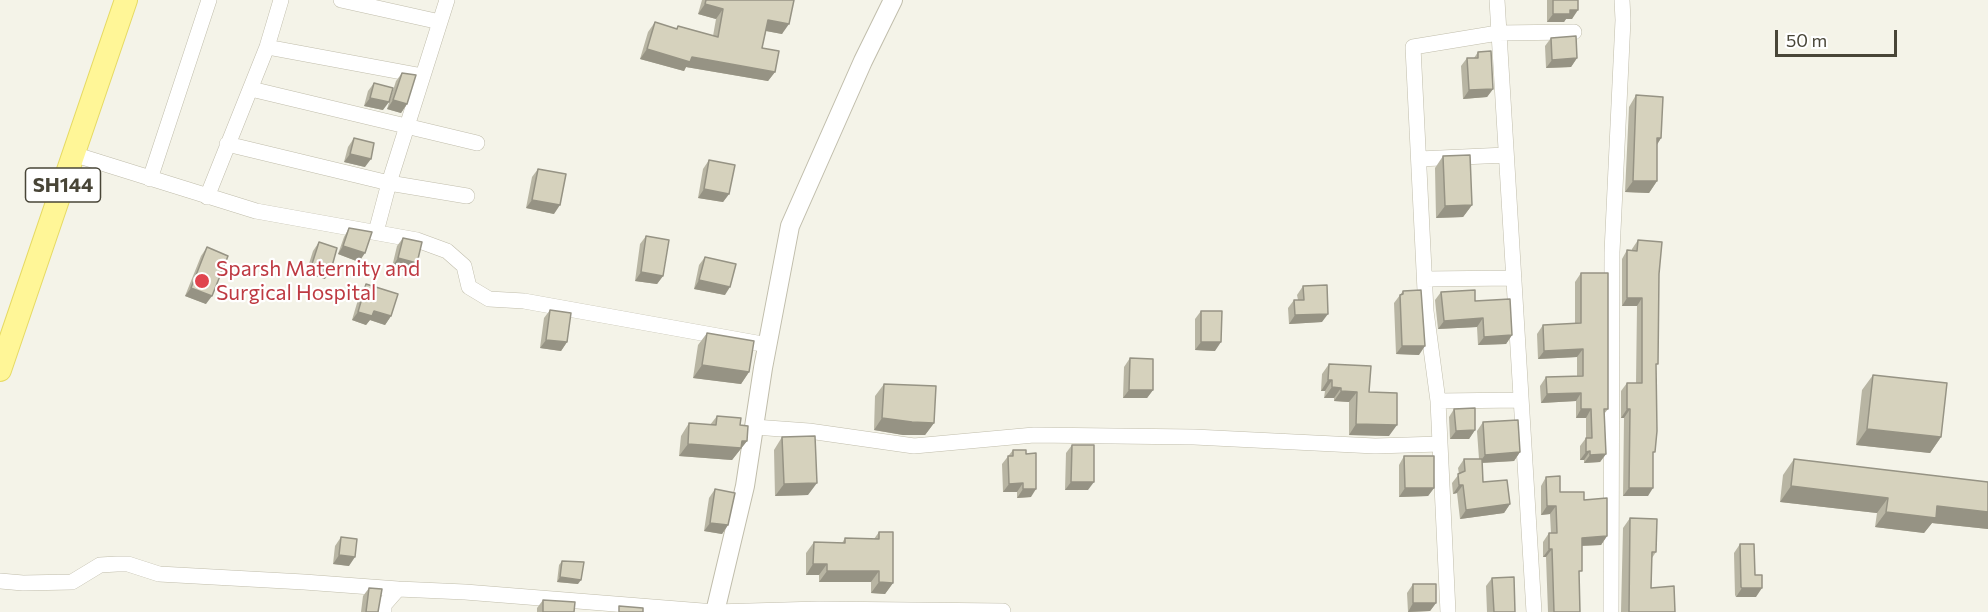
<!DOCTYPE html>
<style>
body{margin:0}
#map{position:relative;width:1988px;height:612px;overflow:hidden;background:#f4f3e8;font-family:Commissioner,sans-serif}
canvas{display:block}
.scale{position:absolute;left:1775px;top:30px;width:122px;height:27px;box-sizing:border-box;border:3px solid #484537;border-top:0;padding-left:8px;font-size:18px;line-height:21px;white-space:nowrap;color:#484537;-webkit-text-stroke:4px #fff;paint-order:stroke}
</style>
<div id="map">
<canvas width="1988" height="612"></canvas>
<div class="scale">50 m</div>
</div>
<script>
const ctx = document.querySelector('canvas').getContext('2d');
ctx.lineJoin = 'round';
function trace(path, color, width, dash) {
  ctx.strokeStyle = color;
  ctx.lineWidth = width;
  ctx.lineCap = dash ? 'butt' : 'round';
  ctx.setLineDash(dash || []);
  ctx.stroke(path);
}
function fill(path, color) {
  ctx.fillStyle = color;
  ctx.fill(path, 'evenodd');
}
function label(font, color, halo, rows, align = 'center') {
  ctx.font = font + ' Commissioner,sans-serif';
  ctx.lineWidth = 4.5;
  ctx.setLineDash([]);
  ctx.textBaseline = 'middle';
  ctx.strokeStyle = halo;
  ctx.fillStyle = color;
  for (const [text, x, y, turn = 0] of rows) {
    ctx.save();
    ctx.translate(x, y);
    ctx.rotate((+turn || 0) * Math.PI / 180);
    ctx.textAlign = isNaN(turn) ? turn : align;
    if (halo) ctx.strokeText(text, 0, 0);
    ctx.fillText(text, 0, 0);
    ctx.restore();
  }
}
const minor = new Path2D(`
 M341,0L440,22
 M1497,0L1534,612
 M267,47L423,76
 M251,89L477,143
 M227,144L389,183L467,196
 M73,154L256,211L417,240L447,251L464,266L469,287L489,299L524,301L768,345
 M1419,159L1506,155
 M150,179L209,0
 M207,197L267,47L281,0
 M376,232L389,183L447,0
 M1425,279L1514,278
 M1438,401L1521,400
 M754,427L809,431L914,446L1034,435L1194,437L1375,446L1440,444
 M0,581L23,583L72,582L100,565L117,564H128L159,574L304,582L398,589
 M384,612V605L398,589L465,592L715,612L819,609L1003,611
 M1448,612L1438,401L1426,311L1413,47L1498,33L1574,32
 M1611,612L1612,252L1623,20L1622,0`);
const tertiary = new Path2D(`
 M715,612L745,486L763,368L790,226L863,61L893,0`);
const primary = new Path2D(`
 M0,370L126,0`);
trace(minor, '#c0bdab', 16);
trace(tertiary, '#c0bdab', 20);
trace(primary, '#e6da64', 24);
trace(minor, '#fff', 15);
trace(tertiary, '#fff', 18);
trace(primary, '#fff697', 22);
fill(new Path2D(`
 M702,0H794L782,34L766,31L762,48L775,72L768,81L686,67L684,71L640,59L648,32L655,22L676,29L678,26L713,36L716,19L698,14Z
 M1547,0H1578L1572,19H1566L1564,22H1547Z
 M1551,38L1577,58L1571,67L1546,68L1545,46Z
 M1478,52L1493,89L1487,97L1463,99L1461,66L1467,58H1474Z
 M402,73L407,104L401,113L387,109L396,81Z
 M374,83L383,110L364,106L368,91Z
 M1636,95L1661,138L1657,145V181L1649,193L1625,192L1629,107Z
 M354,138L365,167L344,162L348,147Z
 M1443,156L1472,205L1463,217L1436,218L1435,168Z
 M709,160L729,194L723,202L698,198L703,169Z
 M538,169L554,214L526,208L532,177Z
 M349,228L359,262L338,254L344,237Z
 M646,236L663,276L657,284L635,281L640,244Z
 M403,238L417,263L411,272L392,267L397,246Z
 M1638,240L1659,274L1653,455L1648,496H1623L1624,418H1621V391L1627,383H1636L1637,306H1622V259L1627,250L1632,251V249Z
 M319,242L325,279L306,273L313,251Z
 M207,247L206,304L185,296L201,256Z
 M705,257L725,295L694,289L699,265Z
 M1581,273L1608,409L1604,414L1606,454L1600,462L1584,463V460H1580V446L1586,438V418H1576V401L1541,403L1540,386L1546,377L1577,376V357L1538,359L1537,334L1543,325L1575,324V282Z
 M366,284L391,316L385,325L370,320L366,325L352,320L360,293Z
 M1303,286L1322,322L1289,324L1288,308L1294,300H1298L1297,295Z
 M1403,291L1419,355L1396,354L1394,303Z
 M1441,292L1475,301L1512,335L1506,344L1478,345L1477,327L1438,329L1435,300Z
 M550,310L567,342L561,351L540,348L544,318Z
 M1201,311L1215,351L1195,350V319Z
 M707,333L749,372L741,384L693,378L698,345Z
 M1130,358L1153,390L1147,398H1123L1124,367Z
 M1329,364L1369,392L1389,436L1349,435V402L1334,401V398H1324L1325,391H1321L1322,374Z
 M1873,375L1941,437L1930,453L1856,445L1862,390Z
 M884,384L934,423L925,435H903L874,430L875,396Z
 M1454,409L1475,430L1469,439H1450L1449,417Z
 M717,416L740,425L747,441L732,460L679,456L681,436L689,423L710,425Z
 M1483,422L1520,452L1514,461L1482,463L1483,482L1510,504L1504,513L1460,519L1457,493L1453,494L1452,483L1459,474L1458,468L1464,459H1479L1477,431Z
 M782,437L808,495L775,496L774,450Z
 M1072,445L1088,490H1065L1066,453Z
 M1013,450L1031,497L1017,498V492H1003L1002,464Z
 M1404,456L1434,488L1428,496L1399,497V465Z
 M1794,459L1988,482V529L1932,523L1924,533L1875,527L1877,513L1780,502L1783,475Z
 M1546,477L1560,492L1584,500L1607,536L1601,545L1582,546L1579,575L1580,612H1548L1546,557H1543V542L1549,533H1551L1550,514L1541,515V486Z
 M715,489L728,525L722,534L704,531L709,498Z
 M1630,518L1656,552L1652,558L1651,588L1675,612H1621L1623,528Z
 M879,532L893,583L885,594L871,593V582H819V575H806V553L814,542L842,543L845,538L874,539Z
 M341,537L349,566L333,564L335,546Z
 M1740,544L1755,575L1756,597H1736L1735,595L1734,553Z
 M562,561L578,584L557,582L559,565Z
 M1492,578L1515,612H1487L1486,586Z
 M1413,584L1436,603L1430,611L1408,612L1407,593Z
 M369,588L378,612H361L363,596Z
 M543,600L574,612H537V608Z`), '#b8b5a3');
fill(new Path2D(`
 M705,4L723,9L716,19L698,14Z
 M1570,10H1578L1572,19H1566L1564,22H1547L1553,14Z
 M768,20L789,24L782,34L761,30Z
 M647,49L692,57L775,72L768,81L686,67L684,71L640,59Z
 M1577,58L1571,67L1546,68L1552,60Z
 M1493,89L1487,97L1463,99L1469,90Z
 M370,98L389,102L383,110L364,106Z
 M393,100L407,104L401,113L387,109Z
 M1657,138H1661L1654,149Z
 M350,154L371,159L365,167L344,162Z
 M1633,181H1657L1649,193L1625,192Z
 M704,189L729,194L723,202L698,198Z
 M532,200L560,205L554,214L526,208Z
 M1472,205L1463,217L1436,218L1445,206Z
 M343,246L365,253L359,262L338,254Z
 M398,258L417,263L411,272L392,267Z
 M312,264L331,270L325,279L306,273Z
 M641,272L663,276L657,284L635,281Z
 M699,280L730,287L725,295L694,289Z
 M191,288L212,296L206,304L185,296Z
 M1627,298H1642L1637,306H1622Z
 M374,311L391,316L385,325L370,320L366,325L352,320L358,312Z
 M1328,314L1322,322L1289,324L1295,315Z
 M1483,318L1477,327L1438,329L1444,321Z
 M1512,335L1506,344L1478,345L1484,337Z
 M546,340L567,342L561,351L540,348Z
 M1201,342H1221L1215,351L1195,350Z
 M1402,346H1425L1419,355L1396,354Z
 M1583,349L1577,357L1538,359L1544,351Z
 M702,365L749,372L741,384L693,378Z
 M1328,380H1332L1325,391H1321Z
 M1332,387L1341,388L1334,398H1324Z
 M1129,390H1153L1147,398H1123Z
 M1341,391L1357,392L1349,402L1334,401Z
 M1581,393L1576,401L1541,403L1547,394Z
 M1581,409H1591L1586,418H1576Z
 M1627,409H1630L1624,418H1621Z
 M882,418L934,423L925,435H903L874,430Z
 M1356,424L1397,425L1389,436L1349,435Z
 M1867,429L1941,437L1930,453L1856,445Z
 M1475,430L1469,439H1450L1456,431Z
 M742,441H747L732,460L679,456L688,444Z
 M1590,451L1584,460H1580L1586,452Z
 M1520,452L1514,461L1479,463L1485,455Z
 M1606,454L1600,462L1584,463L1590,455Z
 M1071,482H1094L1088,490H1065Z
 M817,483L808,495L775,496L784,484Z
 M1023,483L1017,492H1003L1009,484Z
 M1459,485H1463L1457,493L1453,494Z
 M1791,486L1888,498L1877,513L1780,502Z
 M1405,488H1434L1428,496L1399,497Z
 M1629,488H1653L1648,496H1623Z
 M1023,489H1036L1031,497L1017,498Z
 M1510,504L1504,513L1460,519L1466,510Z
 M1547,506H1556L1550,514L1541,515Z
 M1937,506L1988,512V529L1932,523L1924,533L1875,527L1886,512Z
 M710,523L728,525L722,534L704,531Z
 M1607,536L1601,545L1576,546L1582,538Z
 M1549,549H1552L1546,557H1543Z
 M339,555L355,557L349,566L333,564Z
 M813,564H827L819,575H806Z
 M827,571H879L871,582H819Z
 M560,577L581,580L578,584L557,582Z
 M879,582L893,583L885,594L871,593Z
 M1742,588H1762L1756,597H1736Z
 M1413,603H1436L1430,611L1408,612Z`), '#969384');
const building = new Path2D(`
 M706,0H794L789,24L768,20L762,48L779,51L775,72L692,57L690,62L647,49L655,22L677,29L678,26L718,37L723,9L705,4Z
 M1553,0H1578V10H1570V14H1553Z
 M1576,36L1577,58L1552,60L1551,38Z
 M1491,51L1493,89L1469,90L1467,58H1478V52Z
 M402,73L416,75L407,104L393,100Z
 M374,83L393,88L389,102L370,98Z
 M1636,95L1663,97L1661,138H1657V181H1633Z
 M354,138L374,143L371,159L350,154Z
 M1470,155L1472,205L1445,206L1443,156Z
 M709,160L735,165L729,194L704,189Z
 M538,169L566,174L560,205L532,200Z
 M349,228L372,232L365,253L343,246Z
 M646,236L669,240L663,276L641,272Z
 M403,238L422,242L417,263L398,258Z
 M1638,240L1662,242L1659,274L1658,364H1656L1657,431L1655,452H1653V488H1629L1630,409H1627V383H1642V298H1627V250L1637,251Z
 M319,242L337,248L331,270L312,264Z
 M207,247L228,256L212,296L191,288Z
 M705,257L736,264L730,287L699,280Z
 M1581,273H1608V409H1604L1606,454L1590,455V451L1586,452V438H1592L1591,409H1581V393L1547,394L1546,377L1583,376V349L1544,351L1543,325L1581,323Z
 M366,284L398,294L391,316L374,311L372,316L358,312Z
 M1327,285L1328,314L1295,315L1294,300H1304L1303,286Z
 M1421,290L1425,346H1402L1400,295L1403,294V291Z
 M1475,290V301L1510,299L1512,335L1484,337L1483,318L1444,321L1441,292Z
 M550,310L571,313L567,342L546,340Z
 M1201,311H1222L1221,342H1201Z
 M707,333L754,341L749,372L702,365Z
 M1130,358L1153,359V390H1129Z
 M1329,364L1371,366L1369,392L1397,393V425L1356,424L1357,392L1341,391V388L1332,387V380H1328Z
 M1873,375L1947,383L1941,437L1867,429Z
 M884,384L936,386L934,423L912,422L882,418Z
 M1475,408V430L1456,431L1454,409Z
 M717,416L741,418L740,425L748,426L747,441H742L741,448L688,444L689,423L716,425Z
 M1518,420L1520,452L1485,455L1483,422Z
 M815,436L817,483L784,484L782,437Z
 M1072,445H1094V482H1071Z
 M1013,450H1026V454L1036,453V489H1023V483L1009,484L1008,456H1013Z
 M1404,456H1434V488H1405Z
 M1464,459H1482L1483,482L1507,480L1510,504L1466,510L1463,485H1459L1458,474L1465,471Z
 M1794,459L1988,482V512L1937,506L1936,518L1886,512L1888,498L1791,486Z
 M1560,476V492H1584V500L1607,498V536L1582,538V571H1579L1580,612H1554L1552,549H1549V533H1557L1556,506H1547L1546,477Z
 M715,489L735,493L728,525L710,523Z
 M1630,518L1657,519L1656,552H1652L1651,588L1674,586L1675,612H1629Z
 M879,532H893V583L879,582V571H827V564H813L814,542L845,543V538L879,539Z
 M341,537L357,539L355,557L339,555Z
 M1740,544H1754L1755,575H1762V588H1742L1741,587Z
 M562,561L584,562L581,580L560,577Z
 M1514,577L1515,612H1494L1492,578Z
 M1413,584H1436V603H1413Z
 M369,588L382,589L378,612H366Z
 M543,600L575,602L574,612H543Z
 M619,606L643,608V612H619Z`);
fill(building, '#d6d2bd');
trace(building, '#969384', 1.5);
for (const [x, y, r, color] of [
 [202,281,8,"#e0444e"]
]) {
  const dot = new Path2D();
  dot.arc(x, y, r, 0, 2 * Math.PI);
  ctx.fillStyle = color;
  ctx.fill(dot);
  trace(dot, '#fff', 2);
}
for (const [x, y, w] of [
 [63,185,75]
]) {
  const box = new Path2D();
  box.roundRect(x - w / 2, y - 17, w, 34, 4.5);
  ctx.fillStyle = '#fff';
  ctx.fill(box);
  trace(box, '#484537', 1.5);
}
label('bold 20px', '#484537', null, [
 ["SH144",63,185]
]);
label('21px', '#be3a42', '#fff', [
 ["Sparsh Maternity and",216,269],
 ["Surgical Hospital",216,293]
], 'left');
</script>
